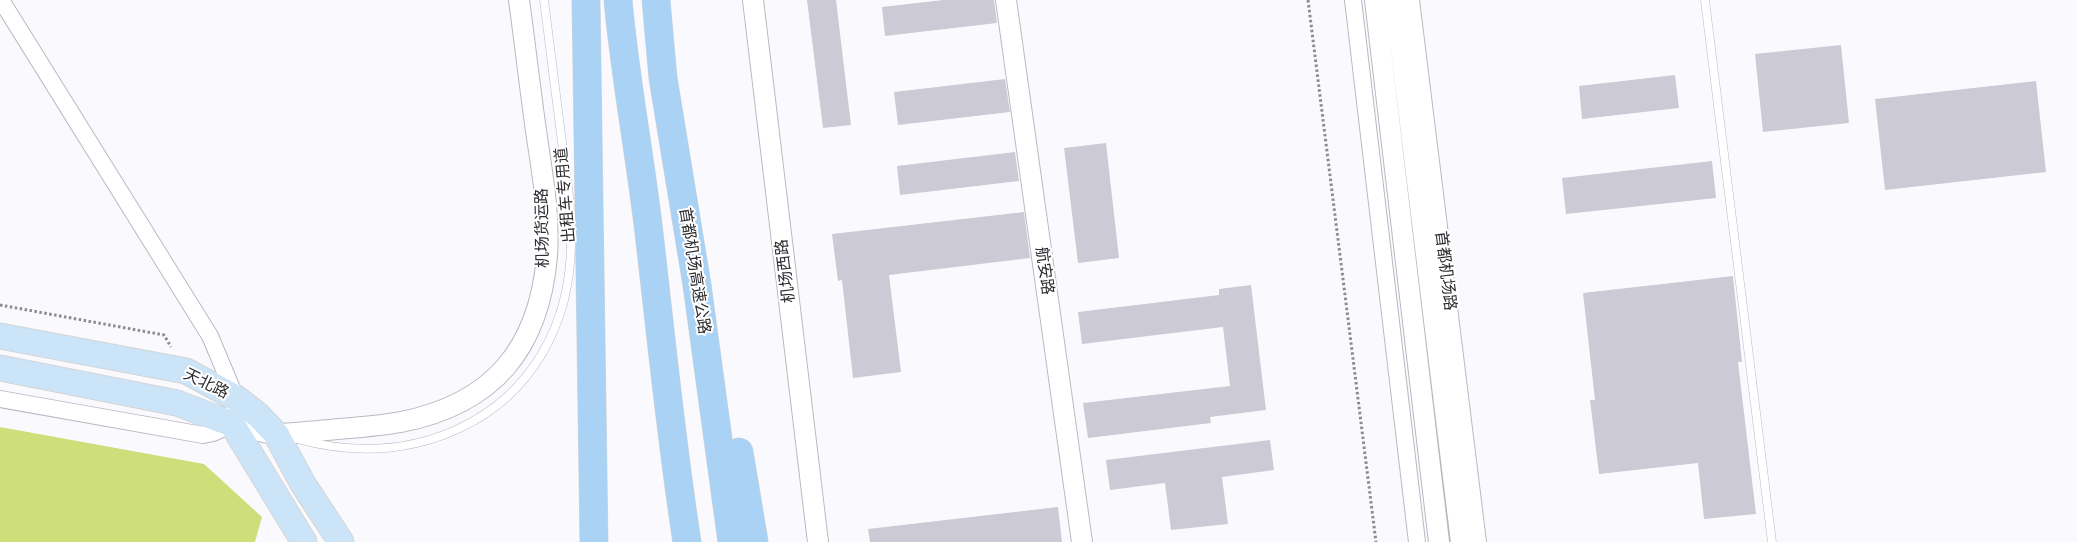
<!DOCTYPE html>
<meta charset="utf-8">
<style>
body{margin:0}
canvas{display:block;background:#fafafe}
</style>
<canvas width="2077" height="542"></canvas>
<script>
const ctx = document.querySelector('canvas').getContext('2d');
ctx.lineJoin = 'round';
function fill(path, color) {
  ctx.fillStyle = color;
  ctx.fill(path, 'evenodd');
}
function trace(path, color, width, dash) {
  ctx.strokeStyle = color;
  ctx.lineWidth = width;
  ctx.lineCap = dash ? 'butt' : 'round';
  ctx.setLineDash(dash || []);
  ctx.stroke(path);
}
function label(font, color, halo, rows, align = 'center') {
  ctx.font = font + ' "Space Grotesk","Noto Sans SC",sans-serif';
  ctx.lineWidth = 4;
  ctx.setLineDash([]);
  ctx.textBaseline = 'middle';
  ctx.strokeStyle = halo;
  ctx.fillStyle = color;
  for (const [text, x, y, turn = 0] of rows) {
    ctx.save();
    ctx.translate(x, y);
    ctx.rotate((+turn || 0) * Math.PI / 180);
    ctx.textAlign = isNaN(turn) ? turn : align;
    if (halo) ctx.strokeText(text, 0, 0);
    ctx.fillText(text, 0, 0);
    ctx.restore();
  }
}
fill(new Path2D(`
 M0,427L204,464L262,517L255,542H0Z`), '#cdde7b');
fill(new Path2D(`
 M807,0H836L851,125L823,128Z
 M943,0H994L997,23L885,36L882,7Z
 M1841,45L1849,123L1763,132L1755,54Z
 M1675,75L1679,108L1582,119L1579,86Z
 M1005,79L1010,112L898,125L894,92Z
 M2036,81L2046,172L1885,190L1875,99Z
 M1106,143L1119,258L1078,263L1064,148Z
 M1015,152L1019,181L900,195L897,166Z
 M1712,161L1716,198L1566,214L1562,178Z
 M1024,212L1030,258L889,275L901,372L853,378L842,280L838,281L832,234Z
 M1733,276L1742,362H1738L1756,514L1704,519L1698,463L1599,474L1590,400H1595L1583,293Z
 M1251,285L1266,410L1210,417L1211,423L1088,438L1083,403L1230,386L1223,327L1082,344L1078,312L1219,295V289Z
 M1270,440L1274,470L1222,477L1228,524L1171,530L1165,483L1110,490L1106,460Z
 M1058,507L1062,542H870L868,529Z`), '#cccbd5');
const service = new Path2D(`
 M1705,0L1772,542
 M297,439C352,454 407,453 460,428C532,394 570,324 571,245C572,208 566,172 561,135C555,90 550,45 544,0`);
const minor = new Path2D(`
 M1353,0L1417,542
 M1411,0L1478,542
 M0,399L203,435L213,433L232,424L236,398L210,336L1,0`);
const tertiary = new Path2D(`
 M753,0L818,542
 M1006,0L1082,542
 M1375,0L1439,542
 M1395,0L1461,542
 M232,424C246,427 262,433 276,434C290,434 304,432 318,431C345,428 373,427 401,422C493,404 539,349 547,256C550,215 542,172 536,131C530,88 525,44 519,0`);
const primary = new Path2D(`
 M0,336L186,371L236,398L258,415L276,434L303,484L341,542
 M0,368L177,403L232,424L304,542`);
const motorway = new Path2D(`
 M586,0L594,542
 M618,0C625,78 640,155 649,233C661,336 671,439 687,542
 M656,0L663,78L697,285L732,542
 M739,452L754,542`);
trace(service, '#bab9c3', 9);
trace(minor, '#bab9c3', 18);
trace(tertiary, '#bab9c3', 22);
trace(primary, '#d5d5d6', 27);
trace(motorway, '#d5d5d6', 29);
trace(new Path2D(`
 M1308,0L1376,542
 M0,305L164,335L171,347`), '#8b8b8e', 3, [2.5, 2.5]);
trace(service, '#fff', 8);
trace(minor, '#fff', 16);
trace(tertiary, '#fff', 20);
trace(primary, '#cbe4f8', 25);
trace(motorway, '#a9d2f4', 28);
label('16px', '#2d2d30', '#fff', [
 ["出租车专用道",566,195,-95],
 ["机场货运路",543,228,-91],
 ["首都机场高速公路",694,271,81],
 ["机场西路",786,271,-97],
 ["航安路",1044,271,82],
 ["首都机场路",1445,271,83],
 ["天北路",206,384,26]
]);
</script>
